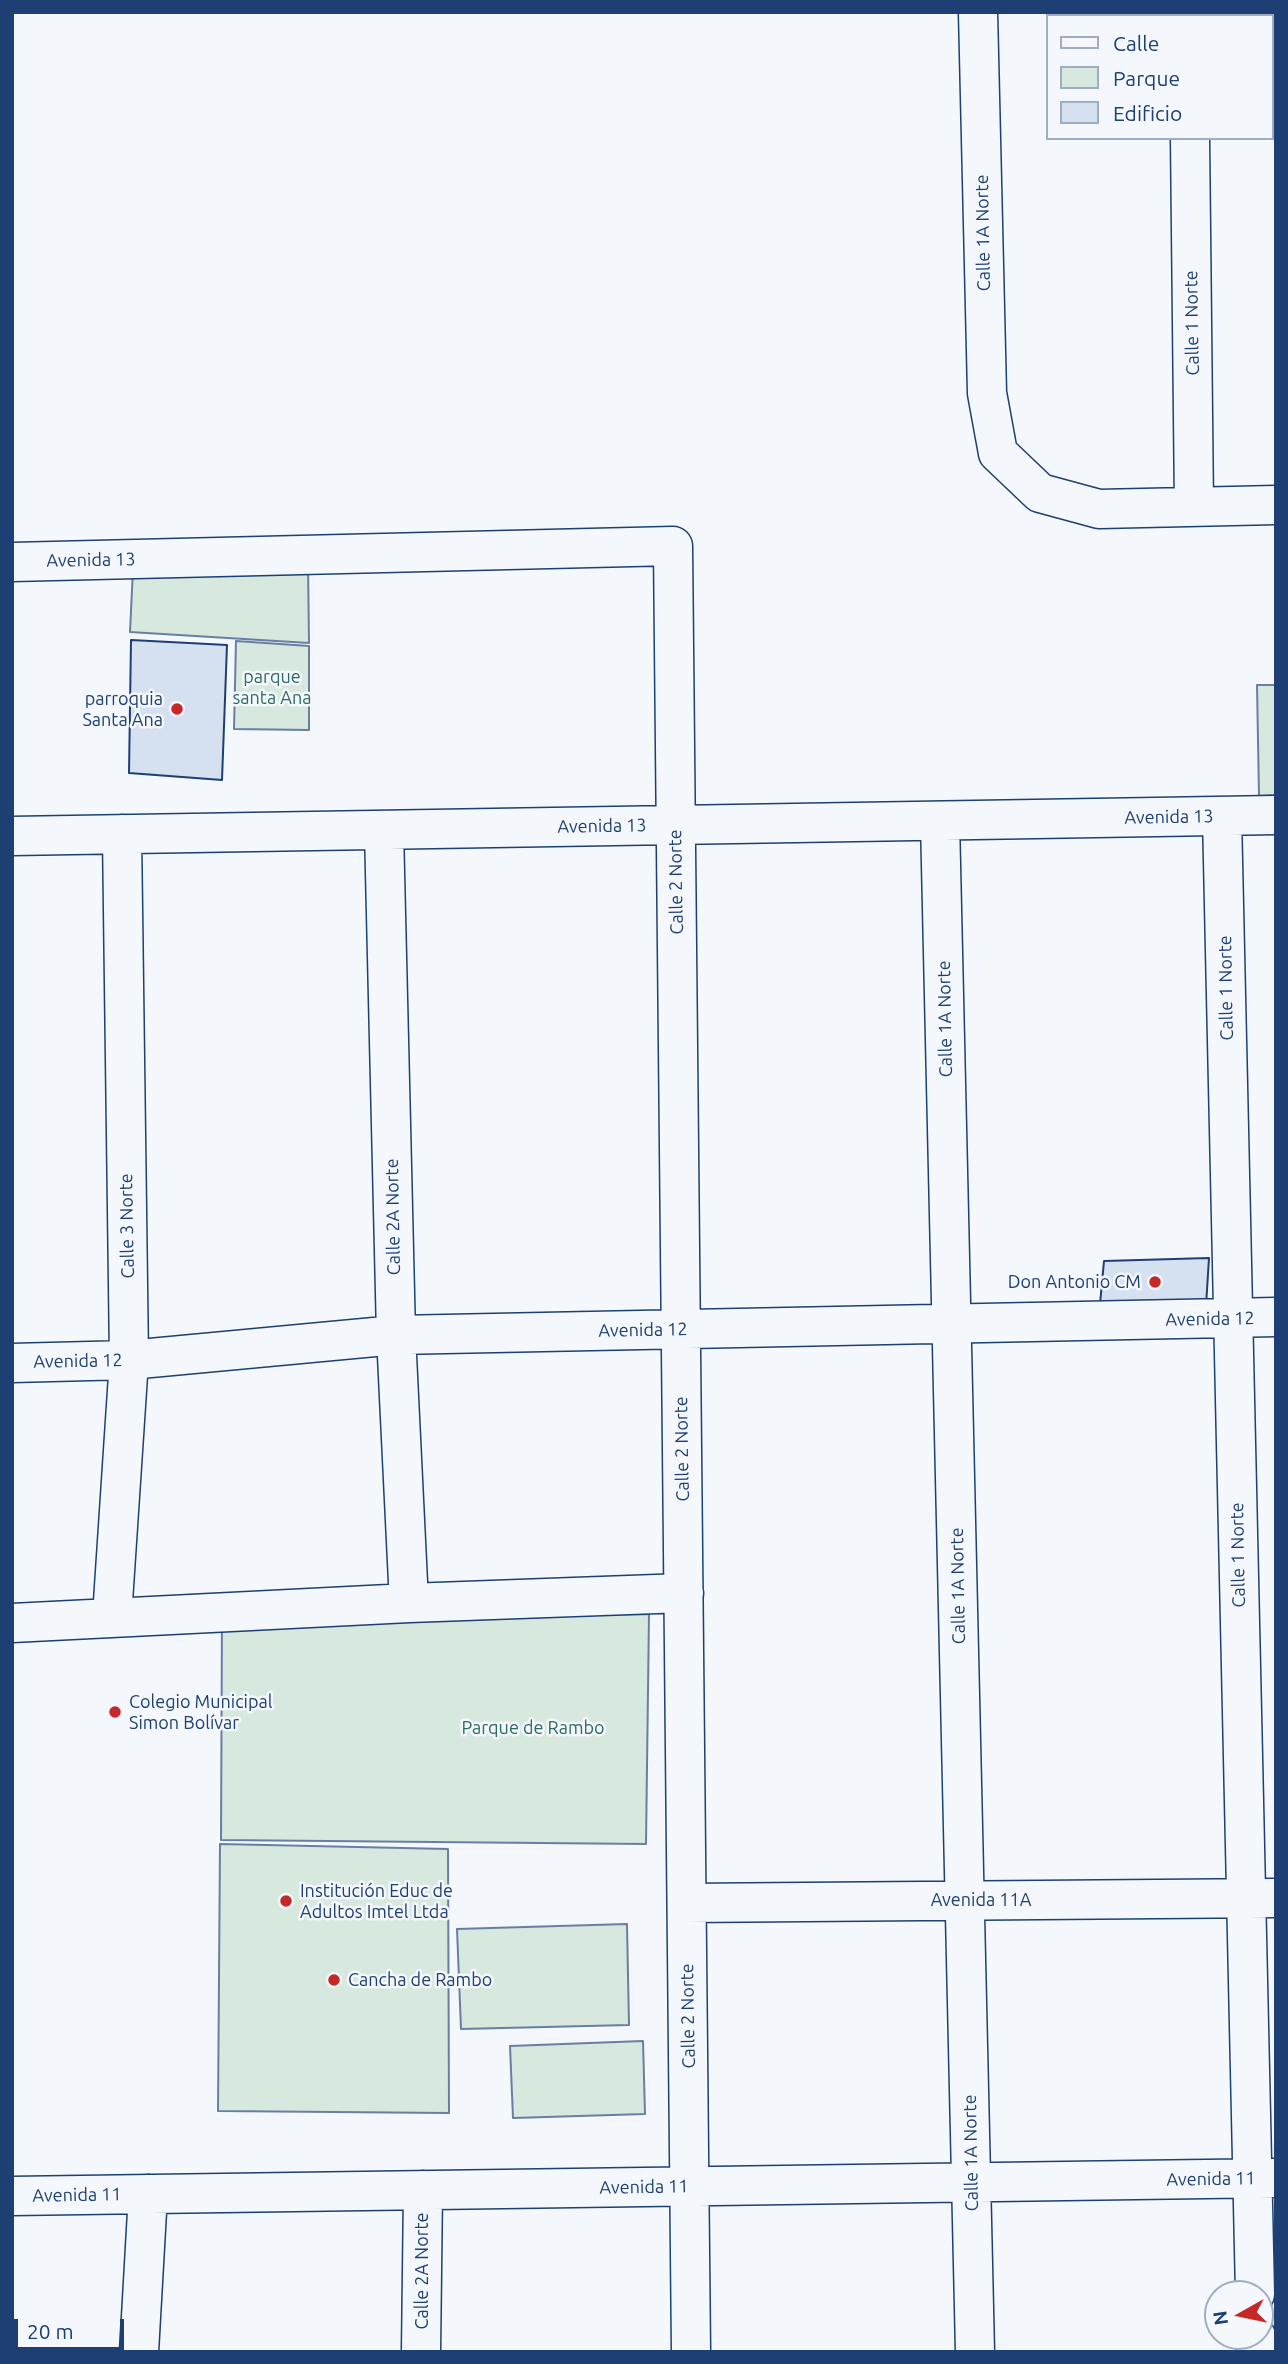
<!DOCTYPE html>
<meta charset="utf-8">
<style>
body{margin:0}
#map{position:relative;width:1288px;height:2364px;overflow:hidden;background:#f4f7fb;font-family:Ubuntu,sans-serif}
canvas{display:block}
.frame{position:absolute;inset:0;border:14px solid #1d3f73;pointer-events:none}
.legend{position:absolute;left:1046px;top:14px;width:228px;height:126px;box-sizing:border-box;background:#f4f7fb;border:2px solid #9eadc5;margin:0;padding:9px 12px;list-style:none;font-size:21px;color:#1d3f73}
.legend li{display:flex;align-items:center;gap:14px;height:35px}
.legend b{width:35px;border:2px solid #9eadc5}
.north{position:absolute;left:1204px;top:2280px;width:70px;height:70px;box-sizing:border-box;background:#f4f7fb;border:2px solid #9eadc5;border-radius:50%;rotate:261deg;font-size:19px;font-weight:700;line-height:28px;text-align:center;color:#1d3f73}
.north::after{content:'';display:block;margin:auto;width:24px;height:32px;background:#c62828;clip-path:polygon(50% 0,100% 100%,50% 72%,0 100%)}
.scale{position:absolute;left:14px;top:2319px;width:110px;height:32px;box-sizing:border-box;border:4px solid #1d3f73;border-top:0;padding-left:9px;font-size:21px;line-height:24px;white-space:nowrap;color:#1d3f73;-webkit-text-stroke:5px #f4f7fb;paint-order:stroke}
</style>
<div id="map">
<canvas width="1288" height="2364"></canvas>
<div class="frame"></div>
<ul class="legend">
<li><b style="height:9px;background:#f4f7fb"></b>Calle</li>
<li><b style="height:19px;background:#d7e8df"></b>Parque</li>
<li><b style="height:19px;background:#d5e0f0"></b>Edificio</li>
</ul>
<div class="north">N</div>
<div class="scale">20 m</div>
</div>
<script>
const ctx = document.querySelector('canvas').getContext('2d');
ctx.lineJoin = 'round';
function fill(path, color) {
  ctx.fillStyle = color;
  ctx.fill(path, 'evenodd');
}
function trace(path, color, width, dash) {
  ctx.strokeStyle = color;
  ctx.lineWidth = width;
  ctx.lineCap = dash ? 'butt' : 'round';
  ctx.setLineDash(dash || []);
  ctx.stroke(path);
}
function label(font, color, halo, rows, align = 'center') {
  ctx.font = font + ' Ubuntu,sans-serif';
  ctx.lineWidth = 5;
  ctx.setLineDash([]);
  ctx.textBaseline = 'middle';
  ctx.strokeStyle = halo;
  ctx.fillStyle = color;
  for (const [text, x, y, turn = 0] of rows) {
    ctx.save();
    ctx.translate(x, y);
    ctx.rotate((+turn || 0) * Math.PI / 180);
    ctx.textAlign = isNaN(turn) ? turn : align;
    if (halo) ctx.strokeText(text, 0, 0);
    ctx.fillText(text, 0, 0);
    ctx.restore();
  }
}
const green = new Path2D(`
 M308,562L309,643L130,632L133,569Z
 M236,641L309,646V730L234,729Z
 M1257,685H1276V795L1259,796Z
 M649,1614L646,1844L221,1840L222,1616Z
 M220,1844L448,1849L449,2113L218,2111Z
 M627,1924L629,2025L461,2029L457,1929Z
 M643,2041L645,2114L513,2118L510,2046Z`);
fill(green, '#d7e8df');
trace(green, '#687fa3', 2);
const building = new Path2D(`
 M131,640L227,645L222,780L129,773Z
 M1209,1258L1206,1306L1100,1304L1104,1261Z`);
fill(building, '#d5e0f0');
trace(building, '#1d3f73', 2);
const minor = new Path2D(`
 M978,12L987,393L998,453L1040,493L1099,509L1276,505
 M1189,12V16
 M1190,138L1194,507
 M12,562L673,546L691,2352
 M1222,816L1255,2294
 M940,821L975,2352
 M384,830L396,1335L409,1603
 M12,836L1276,815
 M12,1363L129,1360L396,1335L1276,1317
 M112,1617L129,1360L122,834
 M12,1623L409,1603L684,1593
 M687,1903L1276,1898
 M12,2196L1276,2178
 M1256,2336V2352
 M139,2352L148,2194
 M421,2352L423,2190`);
trace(minor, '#1d3f73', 41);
trace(minor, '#f4f7fb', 38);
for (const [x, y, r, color] of [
 [177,709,7,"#c62828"],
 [1155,1282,7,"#c62828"],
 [115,1712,7,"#c62828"],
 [286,1901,7,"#c62828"],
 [334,1980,7,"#c62828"]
]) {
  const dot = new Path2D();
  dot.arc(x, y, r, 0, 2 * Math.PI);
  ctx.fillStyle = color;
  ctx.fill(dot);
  trace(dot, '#f4f7fb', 2.5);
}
label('18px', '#1d3f73', '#f4f7fb', [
 ["Calle 1A Norte",983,233,-91],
 ["Calle 1 Norte",1192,323,-91],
 ["Avenida 13",91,560,-1],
 ["Avenida 13",1169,817,-1],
 ["Avenida 13",602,826,-1],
 ["Calle 2 Norte",676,882,-91],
 ["Calle 1 Norte",1226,988,-91],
 ["Calle 1A Norte",945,1019,-91],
 ["Calle 2A Norte",393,1217,-91],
 ["Calle 3 Norte",127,1226,-91],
 ["Avenida 12",1210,1319,-1],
 ["Avenida 12",643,1330,-1],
 ["Avenida 12",78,1361,-1],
 ["Calle 2 Norte",682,1449,-91],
 ["Calle 1 Norte",1238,1555,-91],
 ["Calle 1A Norte",958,1586,-91],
 ["Avenida 11A",981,1900],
 ["Calle 2 Norte",688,2016,-91],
 ["Calle 1A Norte",971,2153,-91],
 ["Avenida 11",1211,2179,-1],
 ["Avenida 11",644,2187,-1],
 ["Avenida 11",77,2195,-1],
 ["Calle 2A Norte",422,2271,-90]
]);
label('18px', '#2c6c60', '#f4f7fb', [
 ["parque",272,677],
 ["santa Ana",272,698],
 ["Parque de Rambo",533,1728]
]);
label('18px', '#1d3f73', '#f4f7fb', [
 ["parroquia",163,699,"right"],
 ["Santa Ana",163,720,"right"],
 ["Don Antonio CM",1141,1282,"right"],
 ["Colegio Municipal",129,1702],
 ["Simon Bolívar",129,1723],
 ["Institución Educ de",300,1891],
 ["Adultos Imtel Ltda",300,1912],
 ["Cancha de Rambo",348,1980]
], 'left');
</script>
